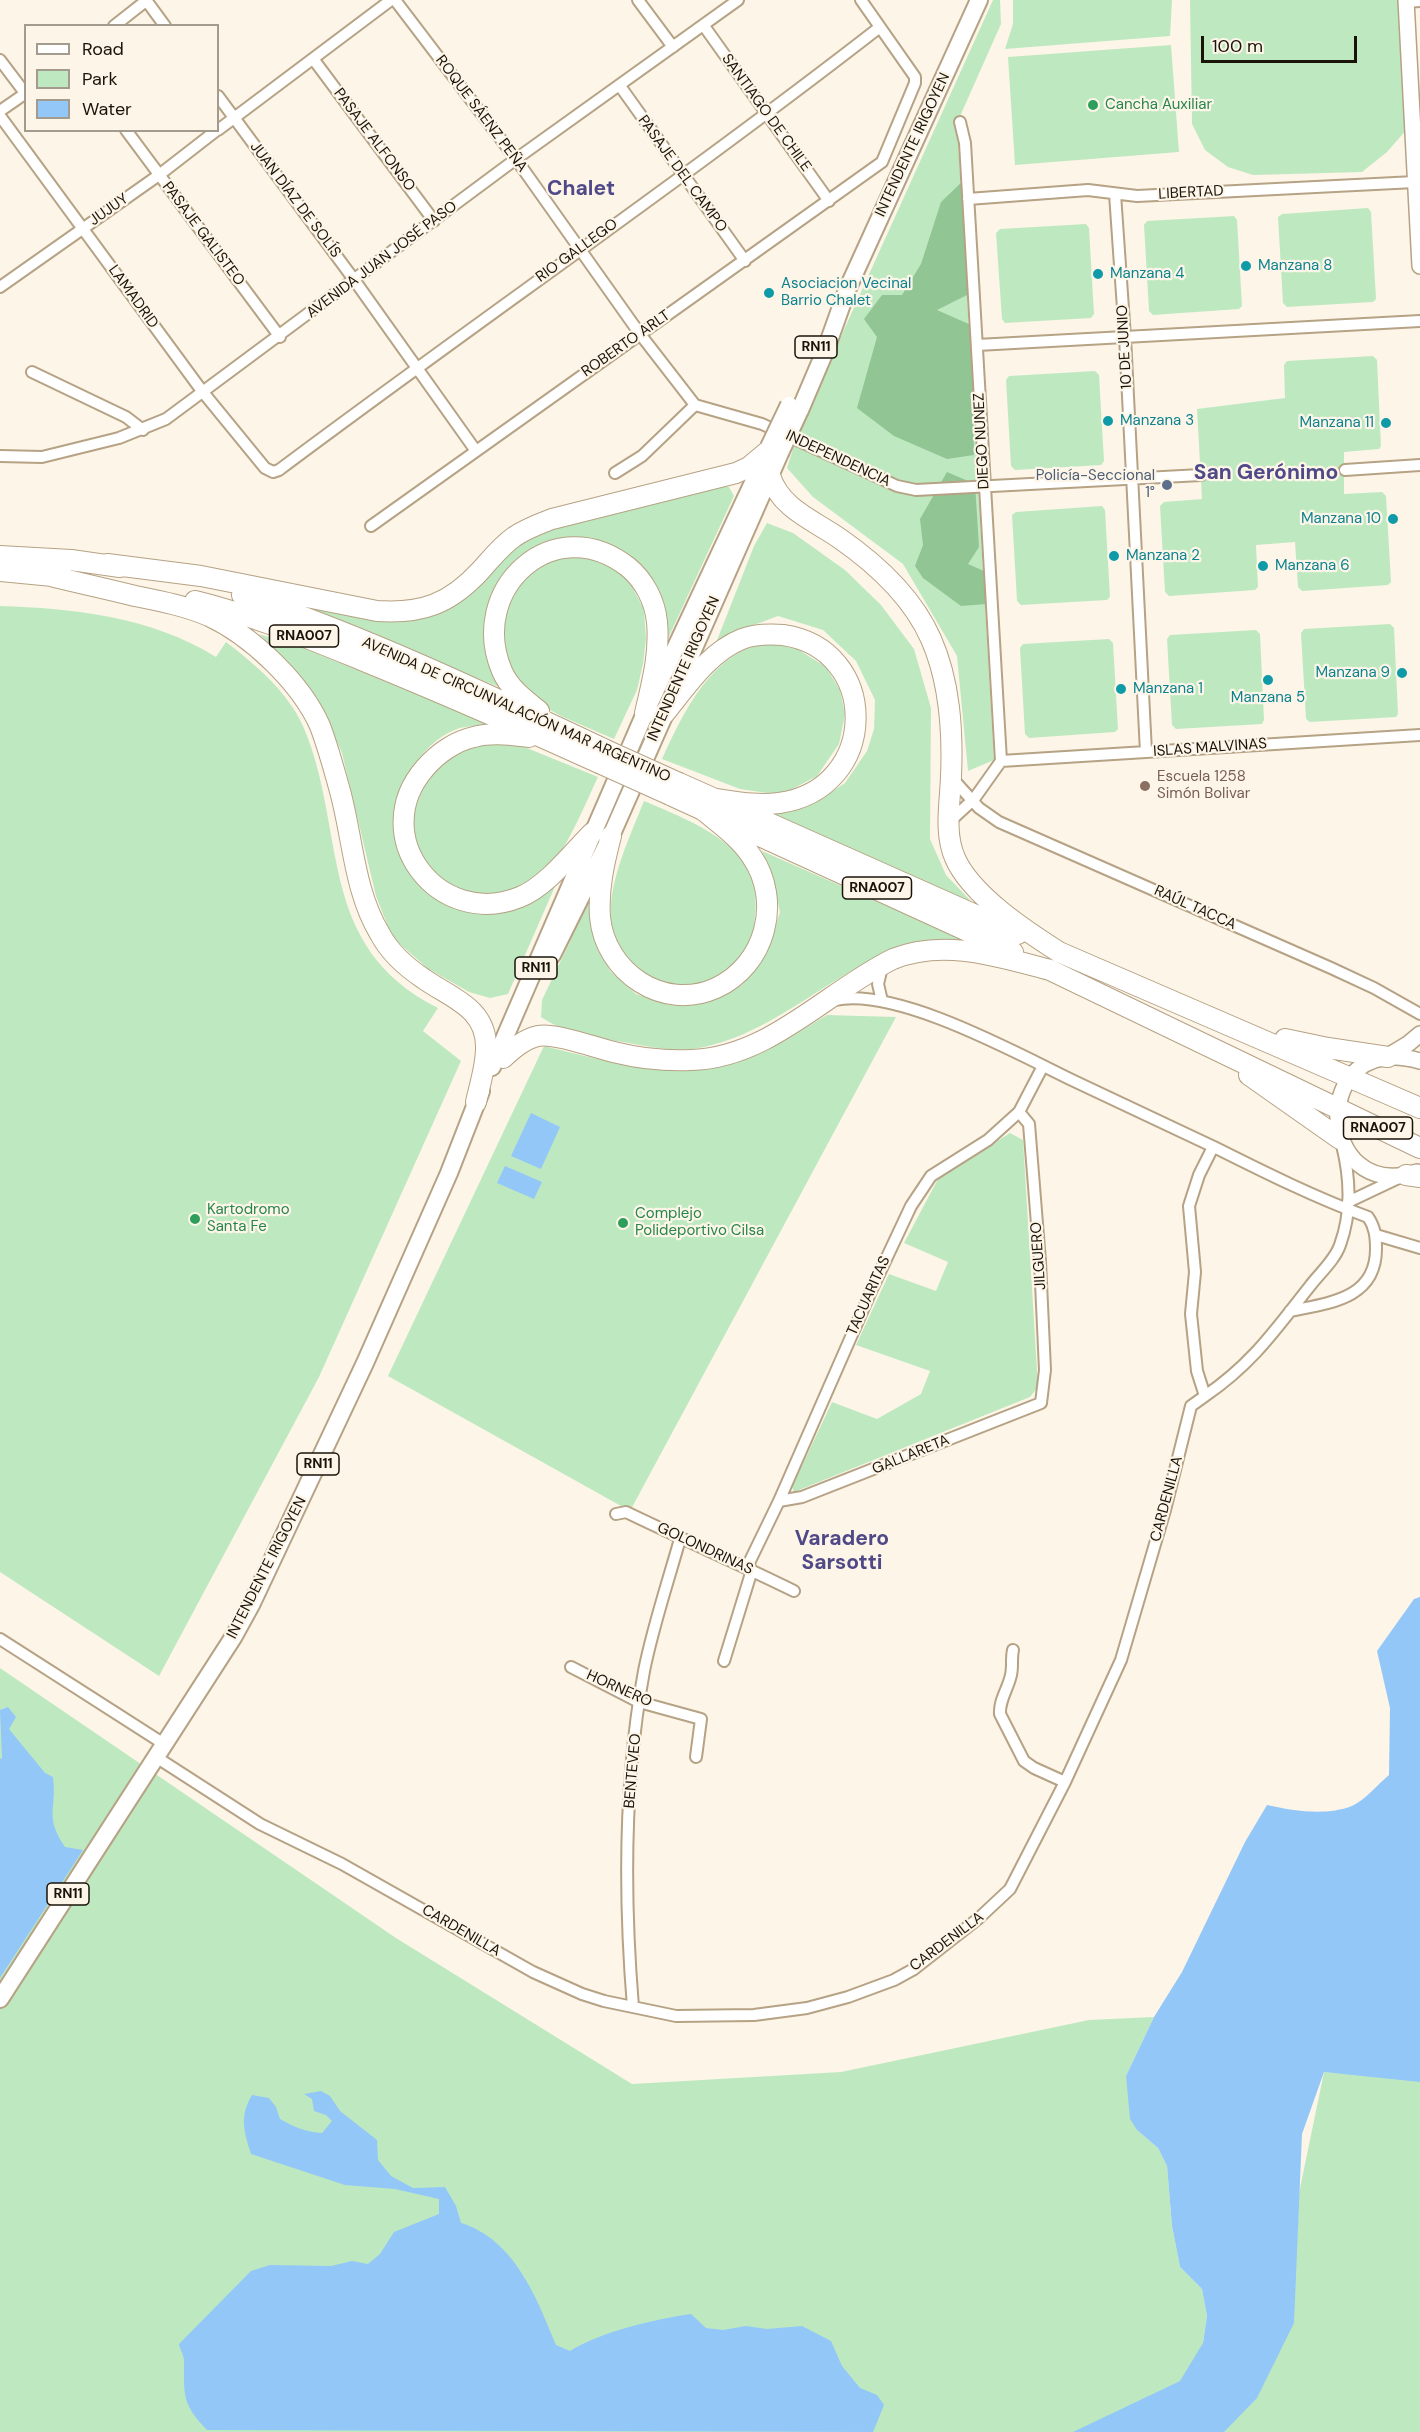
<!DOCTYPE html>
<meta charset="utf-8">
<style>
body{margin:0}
#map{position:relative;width:1420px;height:2432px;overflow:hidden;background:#fdf5e8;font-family:"DM Sans",sans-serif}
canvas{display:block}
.legend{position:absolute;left:24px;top:24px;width:195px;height:108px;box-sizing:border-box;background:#fdf5e8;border:2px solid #a29b8e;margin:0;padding:8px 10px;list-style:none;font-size:18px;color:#1a1308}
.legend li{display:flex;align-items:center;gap:12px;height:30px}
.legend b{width:30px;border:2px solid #a29b8e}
.scale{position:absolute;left:1201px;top:36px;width:156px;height:27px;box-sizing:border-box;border:3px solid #1a1308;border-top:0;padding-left:8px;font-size:18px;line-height:21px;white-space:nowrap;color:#1a1308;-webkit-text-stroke:4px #fdf5e8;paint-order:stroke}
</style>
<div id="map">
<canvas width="1420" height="2432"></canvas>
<ul class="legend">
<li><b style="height:8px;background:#fff"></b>Road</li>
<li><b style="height:16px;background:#bee9c0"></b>Park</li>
<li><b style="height:16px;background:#93c7f8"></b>Water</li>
</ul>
<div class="scale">100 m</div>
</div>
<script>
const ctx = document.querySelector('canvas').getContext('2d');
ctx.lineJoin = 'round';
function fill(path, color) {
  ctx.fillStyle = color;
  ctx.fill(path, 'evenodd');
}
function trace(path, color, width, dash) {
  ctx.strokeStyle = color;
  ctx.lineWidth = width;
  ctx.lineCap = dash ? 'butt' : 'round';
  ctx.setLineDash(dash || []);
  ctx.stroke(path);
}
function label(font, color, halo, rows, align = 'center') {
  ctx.font = font + ' "DM Sans",sans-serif';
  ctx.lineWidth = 4.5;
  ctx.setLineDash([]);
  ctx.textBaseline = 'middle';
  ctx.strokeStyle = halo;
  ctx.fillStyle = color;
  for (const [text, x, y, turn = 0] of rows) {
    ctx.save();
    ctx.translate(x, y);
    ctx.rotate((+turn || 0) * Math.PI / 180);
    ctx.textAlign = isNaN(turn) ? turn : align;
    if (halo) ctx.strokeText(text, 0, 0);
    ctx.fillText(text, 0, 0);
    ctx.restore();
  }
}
fill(new Path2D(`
 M993,0H1000L1001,24L957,123L994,760L968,771L957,656L903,564L813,497L787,468L800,427Z
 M1013,0H1172L1170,36L1005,49L1013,24Z
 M1190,0H1400L1408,128L1387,152L1362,172L1253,175L1228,167L1205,150L1192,124Z
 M1171,45L1179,152L1015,165L1008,57Z
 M1368,208L1371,212L1376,299L1373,302L1287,307L1283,303L1278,217L1282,214Z
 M1234,216L1237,220L1242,306L1239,309L1153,315L1149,311L1144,225L1147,221Z
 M1086,224L1089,228L1094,314L1091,318L1005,323L1002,319L996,233L1000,229Z
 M1373,356L1377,360L1381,446L1379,449L1344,452V494L1382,492L1386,496L1391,582L1388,585L1302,591L1298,587L1295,542L1256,545L1258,587L1255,590L1169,596L1165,592L1160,506L1164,502L1202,499L1197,409L1285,398L1284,365L1287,361Z
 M1095,371L1099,375L1104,461L1101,465L1015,470L1011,466L1006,380L1009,376Z
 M715,485L729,487L734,496L664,647C664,633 665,618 663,605C659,587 650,576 638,563C617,541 587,534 558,540C552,541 545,541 540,544C488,577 467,637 504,689L293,603L424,617L452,607L515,545L541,531Z
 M1102,506L1105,510L1110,597L1107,600L1021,605L1017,601L1012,515L1016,512Z
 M767,523L793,533L845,570L881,605L914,649L931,708L930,839L946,875L972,902L772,813L791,812L823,798L845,783L867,751L874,729L875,700L856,661L823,630L778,616L741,630L714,648L754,546Z
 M585,554L625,574L644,609L646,639L643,664L637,690L614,739L563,717L537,703L516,678L507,656L501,622L513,588L533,568L558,555Z
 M0,606C73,608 152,617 216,657L226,642C255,664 288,692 303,726C348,830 314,946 438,1008L423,1031L461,1061L319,1377L159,1676L0,1572Z
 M1390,624L1394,628L1398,714L1396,717L1310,722L1306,719L1301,633L1304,629Z
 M1256,630L1260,634L1264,720L1262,724L1176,729L1172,725L1167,639L1170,635Z
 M259,634L303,648L494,726C483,727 467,725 457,729C443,734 430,745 421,756C375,811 391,888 462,910C474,913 491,916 503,912C526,904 542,890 560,875L508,994L490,998L469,992L427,968L392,937L376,896L342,753L317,698L288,662Z
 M1109,639L1113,643L1118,729L1115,732L1029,738L1025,734L1020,648L1023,644Z
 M771,642L799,650L826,667L840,690L845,714L839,744L817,776L781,795L740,789L662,759C680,720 701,674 740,652C749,647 761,645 771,642Z
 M481,741L522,746L598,777C586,802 564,856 545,873C471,941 368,849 436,771C439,766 443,760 447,757C456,750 471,746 481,741Z
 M644,801C677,815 741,839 752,878C757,895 756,910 754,927C751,948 733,972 714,980C702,986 687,986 674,984C668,983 658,983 652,980C625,965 608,935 611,905C613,872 632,831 644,801Z
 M762,851L982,948C966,946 928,939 915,943C836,965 780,1033 699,1048C674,1053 647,1046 623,1042C596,1038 564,1033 541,1017L542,1000L594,891L596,940L610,971L636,994L669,1005L707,1003L742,985L767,953L780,912L773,879Z
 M827,1015L896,1017L630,1511L388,1376L544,1046C622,1065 691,1086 768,1050C788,1040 808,1026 827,1015Z
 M1010,1133L1023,1140L1038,1387L1030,1397L794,1492L792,1487L832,1402L877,1419L921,1394L930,1371L856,1345L889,1274L936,1291L948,1262L904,1243L938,1179Z
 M0,1668L396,1938L632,2084L841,2072L1089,2020L1154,2017L1126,2076L1137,2130L1158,2148L1167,2166L1172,2226L1180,2267L1202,2289L1207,2316L1203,2343L1257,2397L1324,2072L1420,2077V2432H0Z`), '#bee9c0');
fill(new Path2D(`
 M966,178L977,252L969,294L937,310L971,325L972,323L974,455L947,459L894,436L857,408L877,337L864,319L882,295H902L921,264L941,202Z
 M947,472L975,484L979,547L968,564L984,571L986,604L961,606L923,578L915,566L923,545L920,519Z`), '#91c594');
fill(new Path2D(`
 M531,1113L560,1127L541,1169L511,1156Z
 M505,1166L542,1182L534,1199L497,1183Z
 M1420,1597V2082L1324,2072L1302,2134L1294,2323L1257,2398L1224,2432H1073L1180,2381L1203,2343L1207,2316L1202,2289L1180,2267L1172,2226L1167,2166L1158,2148L1137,2130L1130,2119L1126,2076L1154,2017L1182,1972L1245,1842L1267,1805C1294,1811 1326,1816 1352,1806C1365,1800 1378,1784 1389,1775L1390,1708L1377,1651L1414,1599Z
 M8,1707L16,1717L9,1729L45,1773L53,1777C57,1810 44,1816 65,1847L83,1850L0,1978V1759L2,1758L0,1710Z
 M321,2091L330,2096L340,2111L377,2140L378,2160L391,2176L413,2188L445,2187L456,2206L461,2223C514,2239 537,2298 556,2345L570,2351C600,2332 655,2319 691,2314L706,2328L723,2330L746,2326L767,2329L802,2326L831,2341L842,2366L860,2388L877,2395L884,2405L873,2432L207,2430C182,2404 184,2396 184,2361C184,2355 180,2350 179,2344L251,2271L270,2265L331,2266L352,2261L368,2264L380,2254L394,2232L439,2214V2199L395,2189L345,2185L251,2154C244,2131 239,2117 252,2095L269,2098L276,2107L280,2119C294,2127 306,2132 322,2133L332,2121L326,2115L314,2111L312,2099L304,2094Z`), '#93c7f8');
const street = new Path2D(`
 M146,0L165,26
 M395,0L516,159L640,334L695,405L642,456L615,473
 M638,0L673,47
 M1406,2L1420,1
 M114,26L147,0
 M704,26L829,201
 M0,60L25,93
 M314,60L434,221
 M620,86L745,261
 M218,96L355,281L476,451
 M0,111L26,93
 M0,116L202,391L265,468L273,472L279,470C478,321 683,180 880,27
 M960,122L965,143L1001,761
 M126,130L280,337
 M218,130L391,0
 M1115,194L1125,337L1146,752
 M968,199L1088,190L1137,196L1415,182
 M0,287L159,175L217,130
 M977,345L1420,321
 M32,372L126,417L143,430
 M695,405L762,424L897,486L916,490L1201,475
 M0,456L42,457L119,438L166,419L516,159L738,0
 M1345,470L1420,465
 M371,526L882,162L915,83V77L861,0
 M1001,761L1420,735
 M952,778L979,808L999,822L1331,968L1374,988L1420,1014
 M949,822L974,799L1001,761
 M882,967L878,984L882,1001
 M835,1000C897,987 1016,1053 1074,1081C1121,1103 1168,1125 1214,1147C1266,1173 1314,1197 1368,1217C1375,1227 1376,1237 1376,1249C1376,1299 1329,1303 1290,1311
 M1348,1202L1405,1175
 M1376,1235L1420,1248
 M1205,1396C1253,1363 1275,1330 1310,1286C1319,1274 1335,1260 1340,1245C1352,1212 1350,1177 1342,1145
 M779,1501L802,1497L1041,1403L1045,1370L1040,1261L1029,1124L1019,1112
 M616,1514L626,1512C682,1539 739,1564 794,1591
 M747,1567L779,1501L872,1289L911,1206L931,1176L988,1140L1019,1112L1043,1066
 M0,1639L164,1744
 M1013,1650C1011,1659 1013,1666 1011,1675C1008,1689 999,1700 1000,1714L1024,1761L1034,1768L1065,1782
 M724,1661L752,1570
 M571,1667L639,1702L701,1719L696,1757
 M156,1757L260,1824L342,1864L533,1972L582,1994L604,2001L676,2016L754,2015L807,2008L848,1997L894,1980L914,1969L979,1918L1010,1889L1065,1782L1121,1660L1165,1510L1191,1406L1205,1396L1197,1371L1191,1314L1195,1272L1189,1206L1199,1175L1213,1147
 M633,2007C624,1898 624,1779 644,1671C653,1626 668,1582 680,1539`);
const secondary = new Path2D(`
 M1406,0L1420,266
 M1388,1056L1408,1044L1420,1034
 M1417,1172C1315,1205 1307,1029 1420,1061`);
const primary = new Path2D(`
 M800,410L826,349L847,290L979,0
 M552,955L611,836L780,453
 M492,1067L645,713L767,453
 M0,1999L234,1636L251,1605L365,1363L449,1173L481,1091`);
const highway = new Path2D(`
 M770,476C781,509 813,520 839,538C875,563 913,598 931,639C950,682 953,730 951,777C950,804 944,833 955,858C971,895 1026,931 1059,952L1420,1108
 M0,556L71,560L120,567
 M107,564L201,576L377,611C422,614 450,604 481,570C491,559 501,546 514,537C525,529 539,524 552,519L736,473L749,467L767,452
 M0,571L63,577
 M51,576C79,583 107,589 135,596C160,601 186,606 209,616C252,636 301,683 320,726C328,747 334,769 340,791C353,839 354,891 380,934C390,953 406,967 424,979C451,998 487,1008 486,1048C486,1066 480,1084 476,1102
 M242,595C367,637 487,694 606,750
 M195,601C252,615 305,637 359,659C440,692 520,727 599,763
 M539,711C525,700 509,688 502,671C467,589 554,509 628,567C644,580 655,601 657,622C660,653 652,683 645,713
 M664,714C686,687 709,652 742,639C755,634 769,634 783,635C881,649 880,789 779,803C758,806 737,802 716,799
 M529,737C511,735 492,732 474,737C455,741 437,754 425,768C366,836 439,930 520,897C547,886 572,853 592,833
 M679,783L1018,934
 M670,795L1013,952
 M611,836C604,863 598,889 600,917C605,972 663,1012 716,988C766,965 782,901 752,857C740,838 720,824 703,810
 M1285,1039L1328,1048L1388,1057
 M503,1058C513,1049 524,1039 538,1036C555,1032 598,1049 618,1053C642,1059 666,1061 691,1060C769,1058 826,992 893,959C944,938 1000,957 1050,970L1420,1148
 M1249,1075L1340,1139
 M1406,1175L1420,1177`);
trace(street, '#b6a284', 14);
trace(secondary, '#b6a284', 18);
trace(primary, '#b6a284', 20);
trace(highway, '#b6a284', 22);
trace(street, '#fff', 10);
trace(secondary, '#fff', 15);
trace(primary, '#fff', 16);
trace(highway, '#fff', 20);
const primaryBridge = new Path2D(`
 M769,447L789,405
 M780,453L800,410`);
const highwayBridge = new Path2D(`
 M606,750L679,783
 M599,763L670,795`);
trace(primaryBridge, '#b6a284', 20, []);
trace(highwayBridge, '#b6a284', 22, []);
trace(primaryBridge, '#fff', 16);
trace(highwayBridge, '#fff', 20);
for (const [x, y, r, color] of [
 [1093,105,6,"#2e9e5b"],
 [1246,266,6,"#0f9aa8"],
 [1098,274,6,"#0f9aa8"],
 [769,293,6,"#0f9aa8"],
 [1108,421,6,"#0f9aa8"],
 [1386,423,6,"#0f9aa8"],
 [1167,485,6,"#5c6f8a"],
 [1393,519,6,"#0f9aa8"],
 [1114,556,6,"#0f9aa8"],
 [1263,566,6,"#0f9aa8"],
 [1402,673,6,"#0f9aa8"],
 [1268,680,6,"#0f9aa8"],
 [1121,689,6,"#0f9aa8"],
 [1145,786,6,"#8d6e63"],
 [195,1219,6,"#2e9e5b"],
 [623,1223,6,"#2e9e5b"]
]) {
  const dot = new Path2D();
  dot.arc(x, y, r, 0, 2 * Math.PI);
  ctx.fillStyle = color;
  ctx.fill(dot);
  trace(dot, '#fdf5e8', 2);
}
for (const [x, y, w] of [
 [816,347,42],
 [304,636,69],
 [877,888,69],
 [536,968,42],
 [1378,1128,69],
 [318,1464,42],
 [68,1894,42]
]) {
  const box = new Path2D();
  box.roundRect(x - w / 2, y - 11, w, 22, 4.5);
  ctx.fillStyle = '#fdf5e8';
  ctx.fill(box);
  trace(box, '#1a1308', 1.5);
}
label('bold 14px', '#1a1308', null, [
 ["RN11",816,347],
 ["RNA007",304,636],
 ["RNA007",877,888],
 ["RN11",536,968],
 ["RNA007",1378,1128],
 ["RN11",318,1464],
 ["RN11",68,1894]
]);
label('15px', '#27864d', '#fdf5e8', [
 ["Cancha Auxiliar",1105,105],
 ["Kartodromo",207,1210],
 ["Santa Fe",207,1227],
 ["Complejo",635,1214],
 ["Polideportivo Cilsa",635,1231]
], 'left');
label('15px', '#1a1308', '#fdf5e8', [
 ["SANTIAGO DE CHILE",766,113,54],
 ["ROQUE SÁENZ PEÑA",481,114,53],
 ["PASAJE ALFONSO",374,140,53],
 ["INTENDENTE IRIGOYEN",913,145,-65],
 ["PASAJE DEL CAMPO",682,174,54],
 ["LIBERTAD",1191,193,-3],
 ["JUAN DÍAZ DE SOLÍS",295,200,53],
 ["JUJUY",109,210,-35],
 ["PASAJE GALISTEO",203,234,53],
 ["RIO GALLEGO",577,251,-36],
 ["AVENIDA JUAN JOSÉ PASO",382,260,-37],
 ["LAMADRID",133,297,54],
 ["ROBERTO ARLT",626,344,-35],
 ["10 DE JUNIO",1125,347,-93],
 ["DIEGO NUNEZ",982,441,-93],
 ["INDEPENDENCIA",838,459,25],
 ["INTENDENTE IRIGOYEN",684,669,-66],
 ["AVENIDA DE CIRCUNVALACIÓN MAR ARGENTINO",516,710,24],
 ["ISLAS MALVINAS",1210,748,-4],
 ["RAÚL TACCA",1195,908,24],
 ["JILGUERO",1039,1256,-94],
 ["TACUARITAS",869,1296,-66],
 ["GALLARETA",911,1455,-22],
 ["CARDENILLA",1167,1499,-75],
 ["GOLONDRINAS",705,1549,25],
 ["INTENDENTE IRIGOYEN",267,1568,-63],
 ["HORNERO",619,1689,24],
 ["BENTEVEO",633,1771,-85],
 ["CARDENILLA",461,1931,30],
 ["CARDENILLA",947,1942,-37]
]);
label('15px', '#0d838f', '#fdf5e8', [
 ["Manzana 8",1258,266],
 ["Manzana 4",1110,274],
 ["Asociacion Vecinal",781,284],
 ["Barrio Chalet",781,301],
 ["Manzana 3",1120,421],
 ["Manzana 11",1374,423,"right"],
 ["Manzana 10",1381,519,"right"],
 ["Manzana 2",1126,556],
 ["Manzana 6",1275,566],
 ["Manzana 9",1390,673,"right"],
 ["Manzana 1",1133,689],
 ["Manzana 5",1268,698,"center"]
], 'left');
label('15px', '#4e5e75', '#fdf5e8', [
 ["Policía-Seccional",1155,476],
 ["1°",1155,493]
], 'right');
label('15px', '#785e54', '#fdf5e8', [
 ["Escuela 1258",1157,777],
 ["Simón Bolivar",1157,794]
], 'left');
label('bold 21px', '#4f4987', '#fdf5e8', [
 ["Chalet",581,189],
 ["San Gerónimo",1266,473],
 ["Varadero",842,1539],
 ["Sarsotti",842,1563]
]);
</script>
